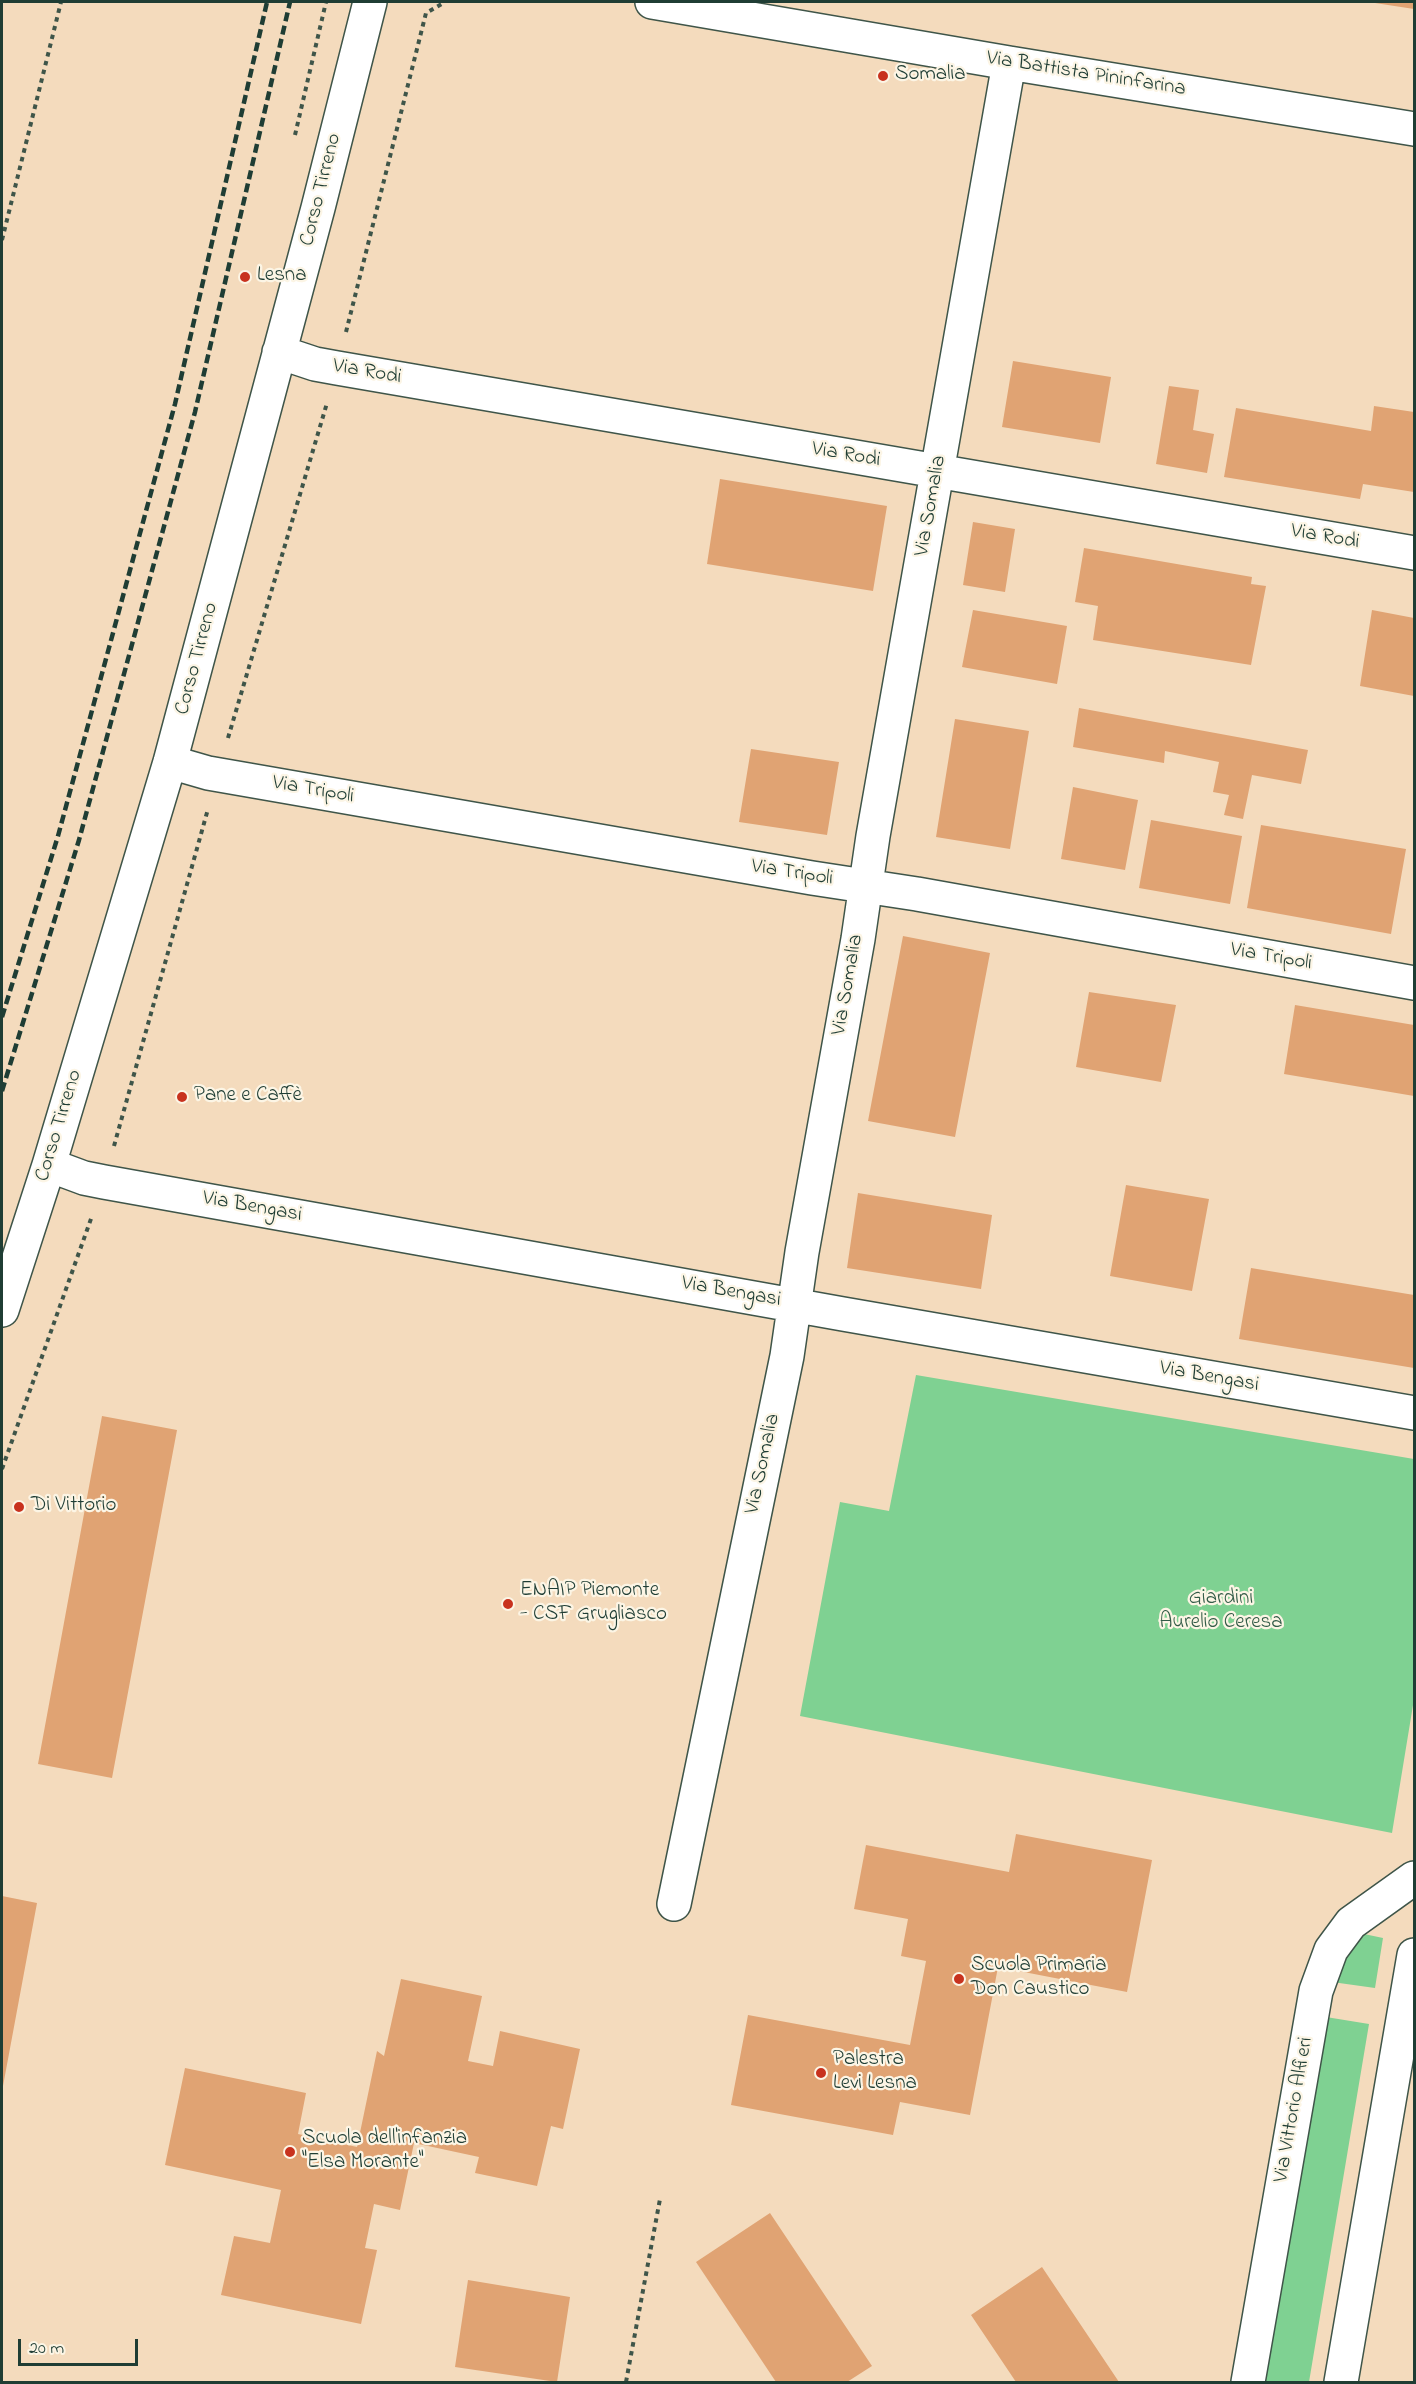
<!DOCTYPE html>
<meta charset="utf-8">
<style>
body{margin:0}
#map{position:relative;width:1416px;height:2384px;overflow:hidden;background:#f4dbbd;font-family:"Indie Flower",sans-serif}
canvas{display:block}
.frame{position:absolute;inset:0;border:3px solid #1f3d34;pointer-events:none}
.scale{position:absolute;left:18px;top:2339px;width:120px;height:27px;box-sizing:border-box;border:3px solid #1f3d34;border-top:0;padding-left:8px;font-size:18px;line-height:21px;white-space:nowrap;color:#1f3d34;-webkit-text-stroke:4px #fcf5e5;paint-order:stroke}
</style>
<div id="map">
<canvas width="1416" height="2384"></canvas>
<div class="frame"></div>
<div class="scale">20 m</div>
</div>
<script>
const ctx = document.querySelector('canvas').getContext('2d');
ctx.lineJoin = 'round';
function fill(path, color) {
  ctx.fillStyle = color;
  ctx.fill(path, 'evenodd');
}
function trace(path, color, width, dash) {
  ctx.strokeStyle = color;
  ctx.lineWidth = width;
  ctx.lineCap = dash ? 'butt' : 'round';
  ctx.setLineDash(dash || []);
  ctx.stroke(path);
}
function label(font, color, halo, rows, align = 'center') {
  ctx.font = font + ' "Indie Flower",sans-serif';
  ctx.lineWidth = 4.5;
  ctx.setLineDash([]);
  ctx.textBaseline = 'middle';
  ctx.strokeStyle = halo;
  ctx.fillStyle = color;
  for (const [text, x, y, turn = 0] of rows) {
    ctx.save();
    ctx.translate(x, y);
    ctx.rotate((+turn || 0) * Math.PI / 180);
    ctx.textAlign = isNaN(turn) ? turn : align;
    if (halo) ctx.strokeText(text, 0, 0);
    ctx.fillText(text, 0, 0);
    ctx.restore();
  }
}
fill(new Path2D(`
 M916,1375L1414,1459V1699L1392,1833L800,1716L840,1502L889,1511Z
 M1364,1934L1383,1938L1375,1988L1332,1982L1338,1966Z
 M1326,2017L1369,2024L1309,2382H1264Z`), '#7fd192');
fill(new Path2D(`
 M1375,2H1414V9L1375,3Z
 M1013,361L1111,377L1100,443L1002,427Z
 M1169,386L1199,390L1193,430L1214,434L1207,473L1156,464Z
 M1374,406L1414,412V492L1363,484L1360,499L1224,477L1236,408L1371,431Z
 M720,479L887,506L873,591L707,564Z
 M973,522L1015,529L1005,592L963,585Z
 M1084,548L1252,577L1251,584L1266,586L1251,665L1093,640L1098,606L1075,602Z
 M973,610L1067,626L1057,684L962,667Z
 M1372,610L1414,618V696L1360,686Z
 M1079,708L1308,750L1301,784L1252,775L1243,819L1224,815L1229,795L1213,792L1219,762L1165,751L1164,763L1073,747Z
 M955,719L1029,731L1010,849L936,837Z
 M751,749L839,762L827,835L739,822Z
 M1073,787L1138,800L1125,870L1061,859Z
 M1151,820L1242,836L1230,904L1139,888Z
 M1261,825L1406,849L1391,934L1247,908Z
 M903,936L990,953L955,1137L868,1121Z
 M1089,992L1176,1005L1161,1082L1076,1067Z
 M1295,1005L1414,1025V1096L1284,1074Z
 M1126,1185L1209,1199L1192,1291L1110,1276Z
 M858,1193L992,1215L981,1289L847,1268Z
 M1251,1268L1414,1295V1368L1239,1339Z
 M102,1416L177,1430L112,1778L38,1764Z
 M1016,1834L1152,1860L1127,1992L998,1967L970,2115L900,2102L893,2135L731,2105L748,2015L910,2045L926,1961L901,1956L908,1919L854,1909L866,1845L1009,1872Z
 M2,1896L37,1903L3,2086H2Z
 M401,1979L482,1996L468,2061L493,2066L500,2031L580,2049L563,2129L551,2126L537,2186L475,2173L479,2157L414,2143L400,2210L374,2204L365,2248L377,2250L361,2324L221,2295L234,2236L270,2243L281,2190L165,2165L185,2068L306,2093L298,2134L357,2147L377,2051L384,2056Z
 M770,2213L872,2366L847,2382H776L696,2262Z
 M1042,2267L1119,2382H1016L971,2315Z
 M468,2280L570,2297L557,2382L455,2367Z`), '#e0a373');
const minor = new Path2D(`
 M652,2L1009,63L1414,129
 M279,352L315,364L337,368L1414,553
 M170,762L208,773L812,878L917,894L1414,983
 M49,1165L84,1178L104,1182L843,1314L1414,1413
 M2,1310L49,1165L170,762L318,208L370,2
 M674,1904L787,1356L802,1252L858,939L873,836L1009,63
 M1248,2382L1316,1991L1331,1950L1351,1923L1414,1878
 M1341,2382L1414,1955`);
trace(minor, '#3f5549', 36);
trace(new Path2D(`
 M295,135L326,2
 M2,240L61,2
 M346,332L426,13L445,2
 M228,738L327,403
 M114,1146L208,809
 M2,1469L92,1216
 M626,2382L660,2199`), '#3f5549', 4, [4.5, 4.5]);
trace(minor, '#fff', 33);
trace(new Path2D(`
 M2,1017L58,836L175,404L267,2
 M2,1091L79,840L195,412L290,2`), '#1f3d34', 4.5, [9, 4.5]);
for (const [x, y, r, color] of [
 [883,76,6,"#c8321e"],
 [245,277,6,"#c8321e"],
 [182,1097,6,"#c8321e"],
 [19,1507,6,"#c8321e"],
 [508,1604,6,"#c8321e"],
 [959,1979,6,"#c8321e"],
 [821,2073,6,"#c8321e"],
 [290,2152,6,"#c8321e"]
]) {
  const dot = new Path2D();
  dot.arc(x, y, r, 0, 2 * Math.PI);
  ctx.fillStyle = color;
  ctx.fill(dot);
  trace(dot, '#fcf5e5', 2);
}
label('21px', '#1f3d34', '#fcf5e5', [
 ["Via Battista Pininfarina",1086,75,9],
 ["Corso Tirreno",322,190,-76],
 ["Via Rodi",367,373,10],
 ["Via Rodi",846,456,10],
 ["Via Somalia",932,506,-80],
 ["Via Rodi",1325,538,10],
 ["Corso Tirreno",198,659,-75],
 ["Via Tripoli",313,791,10],
 ["Via Tripoli",792,874,9],
 ["Via Tripoli",1271,958,10],
 ["Via Somalia",849,985,-80],
 ["Corso Tirreno",60,1126,-73],
 ["Via Bengasi",252,1208,10],
 ["Via Bengasi",731,1293,10],
 ["Via Bengasi",1209,1378,10],
 ["Via Somalia",764,1464,-78],
 ["Via Vittorio Alfieri",1295,2110,-80]
]);
label('21px', '#1f3d34', '#fcf5e5', [
 ["Somalia",895,76],
 ["Lesna",257,277],
 ["Pane e Caffè",194,1097],
 ["Di Vittorio",31,1507],
 ["ENAIP Piemonte",520,1592],
 ["- CSF Grugliasco",520,1616],
 ["Scuola Primaria",971,1967],
 ["Don Caustico",971,1991],
 ["Palestra",833,2061],
 ["Levi Lesna",833,2085],
 ["Scuola dell'infanzia",302,2140],
 ["\"Elsa Morante\"",302,2164]
], 'left');
label('21px', '#325b47', '#fcf5e5', [
 ["Giardini",1221,1600],
 ["Aurelio Ceresa",1221,1624]
]);
</script>
